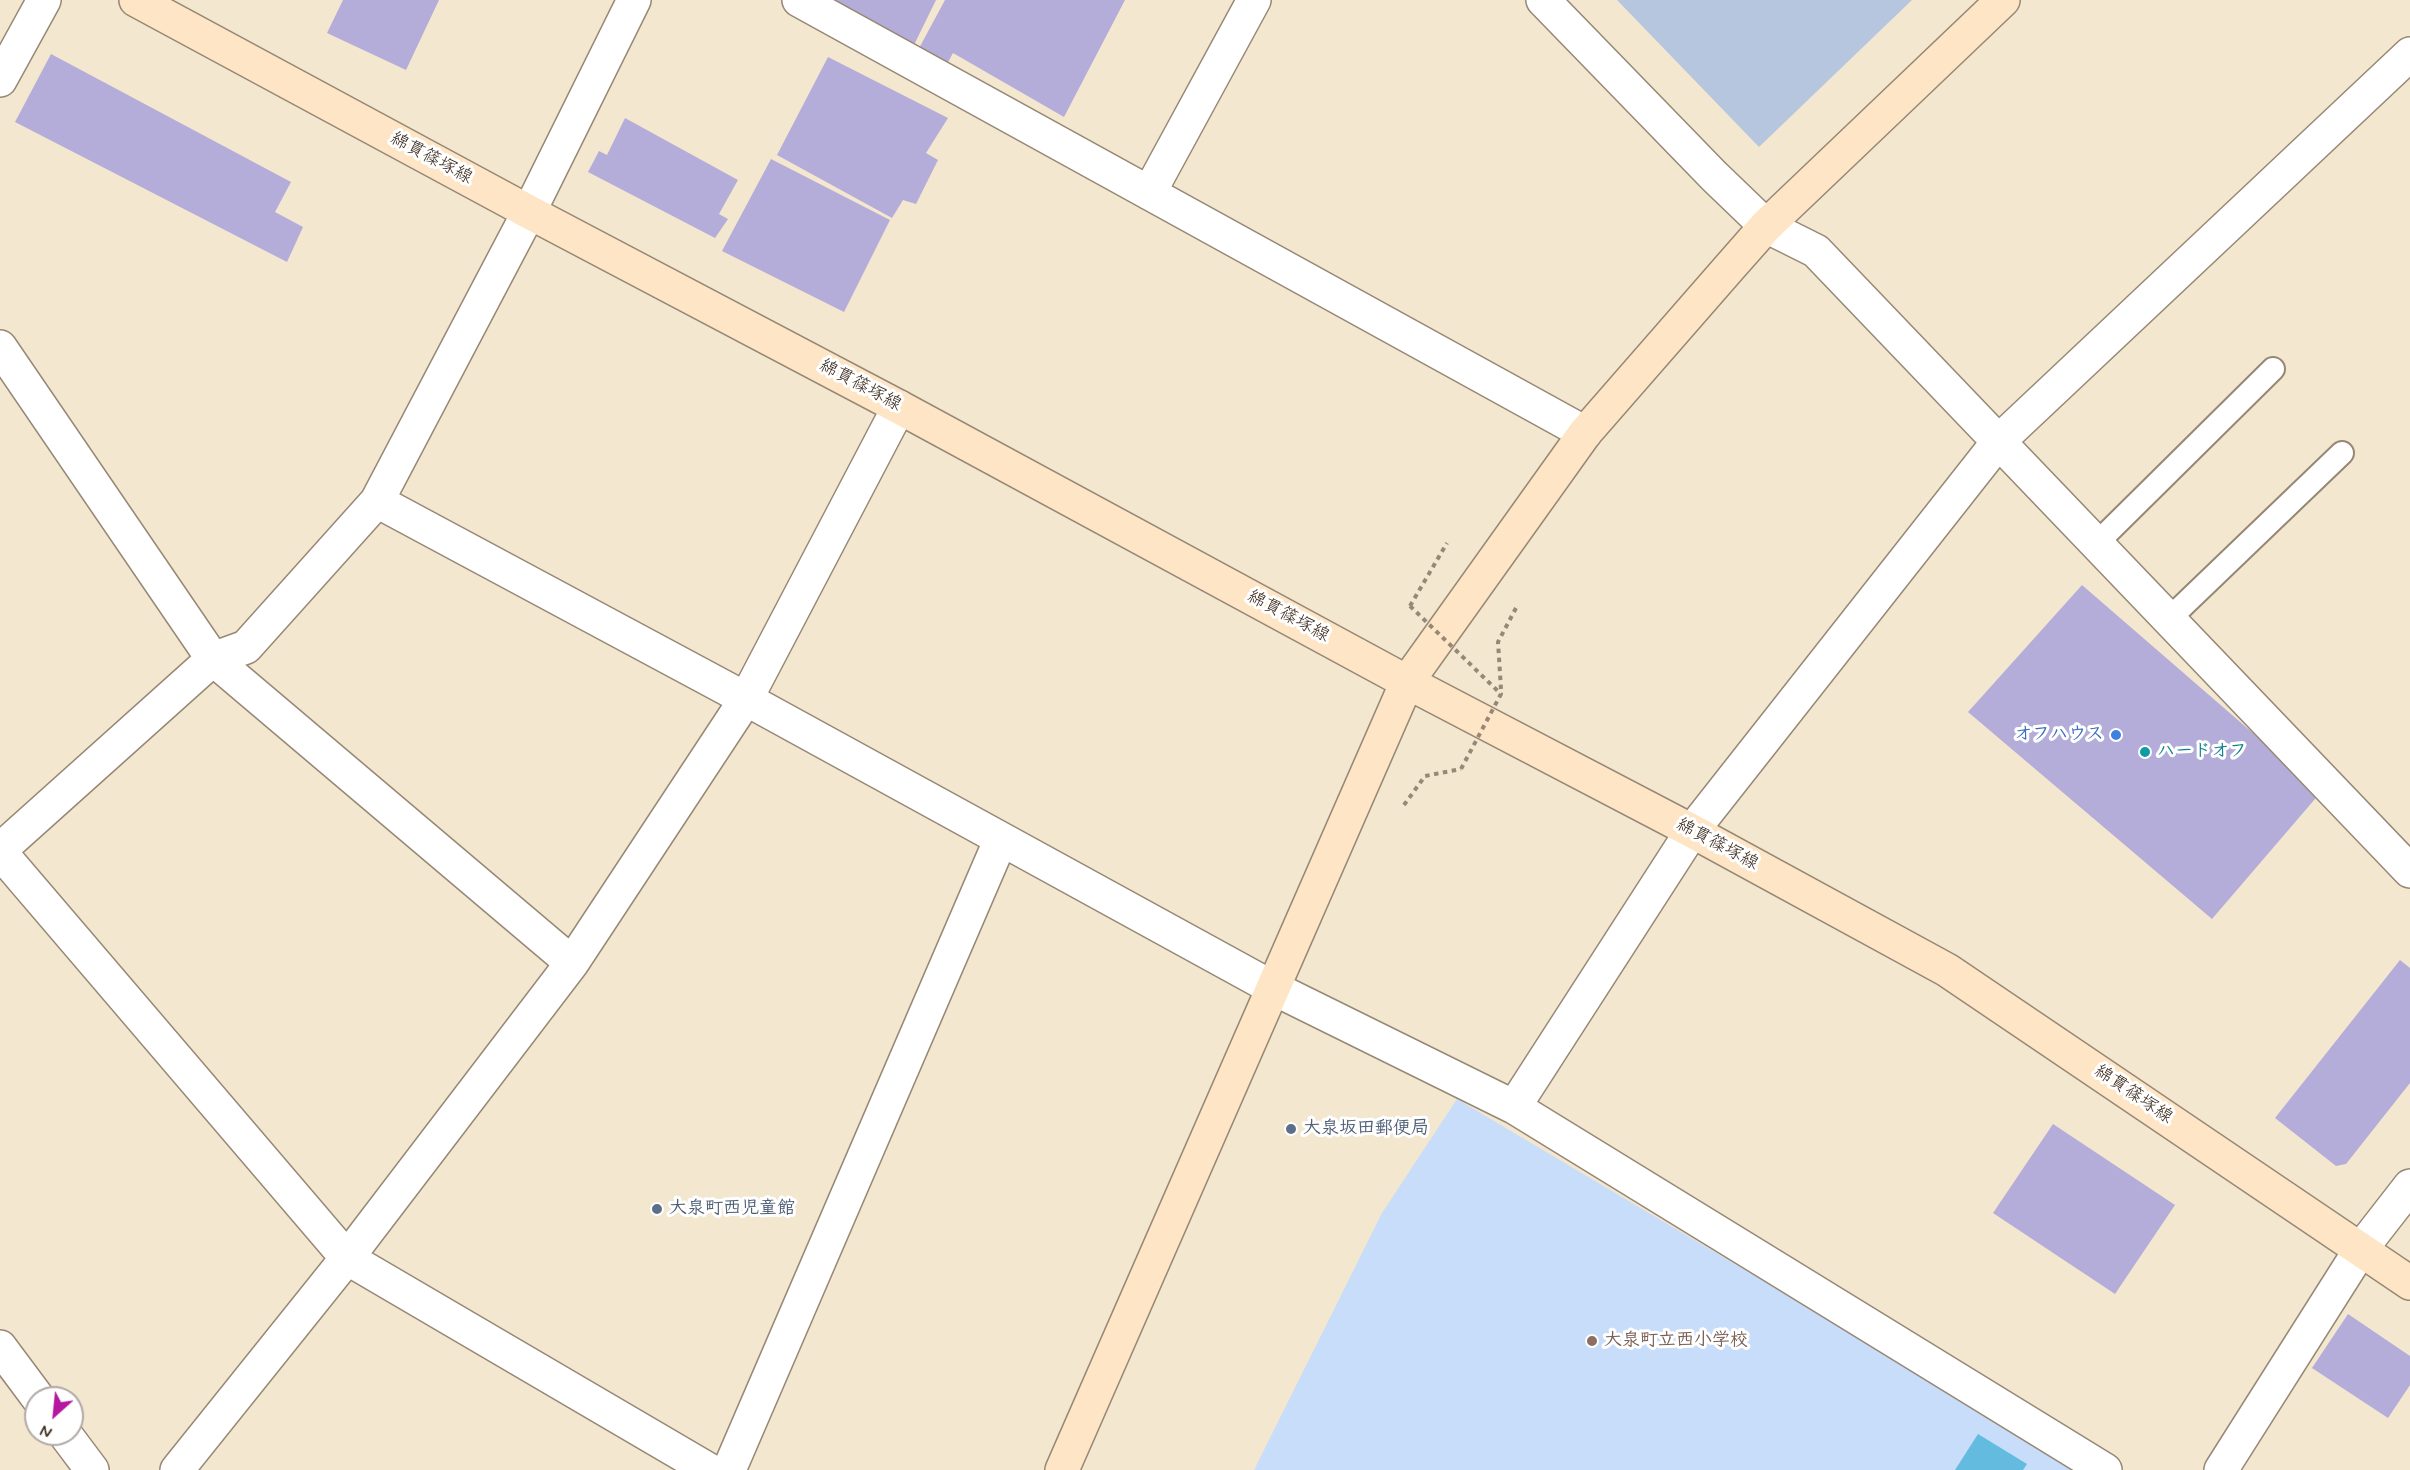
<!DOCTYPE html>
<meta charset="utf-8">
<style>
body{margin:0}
#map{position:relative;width:2410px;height:1470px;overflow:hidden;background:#f3e7cf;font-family:Mynerve,sans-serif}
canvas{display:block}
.north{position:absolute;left:24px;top:1386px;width:60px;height:60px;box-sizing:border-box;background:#fff;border:2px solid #b1aaa5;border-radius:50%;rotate:207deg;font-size:16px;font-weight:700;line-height:24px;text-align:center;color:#3b2a1e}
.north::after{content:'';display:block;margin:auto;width:21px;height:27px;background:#b5179e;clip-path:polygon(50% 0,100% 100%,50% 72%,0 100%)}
</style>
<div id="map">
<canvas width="2410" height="1470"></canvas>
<div class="north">N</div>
</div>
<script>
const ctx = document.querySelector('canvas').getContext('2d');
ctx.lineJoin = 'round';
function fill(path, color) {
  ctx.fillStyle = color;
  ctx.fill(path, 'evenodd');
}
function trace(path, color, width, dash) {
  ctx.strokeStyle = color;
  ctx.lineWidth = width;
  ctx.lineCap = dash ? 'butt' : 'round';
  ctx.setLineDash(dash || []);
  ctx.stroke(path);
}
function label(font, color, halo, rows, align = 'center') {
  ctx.font = font + ' Mynerve,"Klee One",sans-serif';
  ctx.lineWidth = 6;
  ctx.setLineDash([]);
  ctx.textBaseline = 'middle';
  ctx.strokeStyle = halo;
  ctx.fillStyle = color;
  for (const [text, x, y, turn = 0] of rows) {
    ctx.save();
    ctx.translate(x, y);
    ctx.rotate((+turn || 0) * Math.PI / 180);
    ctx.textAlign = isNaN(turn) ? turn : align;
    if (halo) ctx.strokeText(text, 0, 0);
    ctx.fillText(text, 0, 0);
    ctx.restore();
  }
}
fill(new Path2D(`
 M1457,1099L2082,1470H1254L1382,1213Z`), '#c8ddf9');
fill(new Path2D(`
 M1617,0H1912L1759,147Z`), '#b6c6de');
fill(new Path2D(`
 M1978,1434L2027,1464L2023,1470H1955Z`), '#63bbe0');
fill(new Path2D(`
 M343,0H439L406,70L327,33Z
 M823,0H936L913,47Z
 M945,0H1125L1064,117L953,53L946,66L917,52Z
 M51,54L291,182L275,212L303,227L287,262L15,122Z
 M828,57L948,118L926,153L938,160L916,204L903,200L892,218L777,155Z
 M625,118L738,180L719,214L728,219L715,238L588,172L599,151L607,155Z
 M771,159L890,220L844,312L722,251Z
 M2082,585L2321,792L2212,919L1968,712Z
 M2400,960L2410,968V1083L2346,1164L2336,1166L2275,1118Z
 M2053,1124L2175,1205L2115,1294L1993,1213Z
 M2348,1314L2410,1356V1385L2388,1418L2312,1368Z`), '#b5add9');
const lane = new Path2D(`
 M2097,543L2273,369
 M2169,619L2342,453`);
const street = new Path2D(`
 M799,0L1585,433
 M1543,0L1714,176L1766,226L1816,251L2410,871
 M0,80L44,0
 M1149,193L1254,0
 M0,347L213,659L572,963
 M377,501L746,699L1273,988L1514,1107L2105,1470
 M0,850L213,659L246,647L377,501L529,212L634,0
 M0,852L347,1258L709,1470
 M1514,1107L1692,831L1999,441L2410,54
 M0,1347L38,1398
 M65,1434L92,1470
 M177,1470L347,1258L572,963L746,699L899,407
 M729,1470L1001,839
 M2221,1470L2361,1249L2410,1186`);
const secondary = new Path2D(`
 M136,0L529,212L899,407L1407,682L1692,831L1947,970L2410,1283
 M1062,1470L1407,682L1585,433L1729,268L1766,226L2003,0`);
trace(lane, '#978876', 26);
trace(street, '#978876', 36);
trace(secondary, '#978876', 36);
trace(new Path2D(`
 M1410,606L1447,543
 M1501,689L1498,642L1516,608
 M1404,805L1425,776L1461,769`), '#978876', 4, [4.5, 4.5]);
trace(lane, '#fff', 22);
trace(street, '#fff', 33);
trace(secondary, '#fee5c5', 33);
trace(new Path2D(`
 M1410,606L1501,694L1461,769`), '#978876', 4, [4.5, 4.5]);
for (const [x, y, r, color] of [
 [2116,735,6,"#3f7fe0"],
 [2145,752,6,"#0f9aa8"],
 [1291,1129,6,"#5c6f8a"],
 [657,1209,6,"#5c6f8a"],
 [1592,1341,6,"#8d6e63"]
]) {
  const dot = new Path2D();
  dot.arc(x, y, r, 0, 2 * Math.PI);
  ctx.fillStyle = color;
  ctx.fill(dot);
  trace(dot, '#fff', 2);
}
label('18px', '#3b2a1e', '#fff', [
 ["綿貫篠塚線",431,159,28],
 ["綿貫篠塚線",860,386,28],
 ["綿貫篠塚線",1288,617,28],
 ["綿貫篠塚線",1717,845,28],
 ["綿貫篠塚線",2133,1095,34]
]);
label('bold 18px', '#366cbe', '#fff', [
 ["オフハウス",2104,735]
], 'right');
label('bold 18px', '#0d838f', '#fff', [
 ["ハードオフ",2157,752]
], 'left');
label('bold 18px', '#4e5e75', '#fff', [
 ["大泉坂田郵便局",1303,1129],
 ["大泉町西児童館",669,1209]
], 'left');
label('bold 18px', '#785e54', '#fff', [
 ["大泉町立西小学校",1604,1341]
], 'left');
</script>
